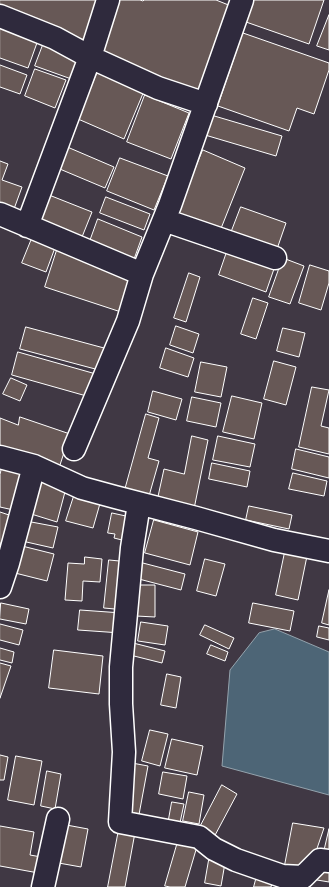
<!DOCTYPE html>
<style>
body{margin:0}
canvas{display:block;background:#403844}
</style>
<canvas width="329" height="887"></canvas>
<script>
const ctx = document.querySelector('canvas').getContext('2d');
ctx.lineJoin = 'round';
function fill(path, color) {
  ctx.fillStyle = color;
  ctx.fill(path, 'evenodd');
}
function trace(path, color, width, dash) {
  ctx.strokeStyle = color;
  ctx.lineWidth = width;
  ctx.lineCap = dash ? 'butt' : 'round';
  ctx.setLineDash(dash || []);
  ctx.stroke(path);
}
const water = new Path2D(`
 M275,629L329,652V795L222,766L230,670L259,633Z`);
fill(water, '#4d6576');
trace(water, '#94a3ad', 1);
const building = new Path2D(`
 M0,0H102L86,42L0,7Z
 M119,0H140L143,1L144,0H216L231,6L198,94L98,55Z
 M254,0H324L309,44L246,22Z
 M329,15V50L317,46Z
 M0,26L38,40L28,68L0,58Z
 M243,33L329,63V70L314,114L297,108L289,131L218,106Z
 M43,45L84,61L77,81L35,66Z
 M0,65L27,75L20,94L0,87Z
 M35,69L66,80L55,108L25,96Z
 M98,71L144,91L124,139L78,119Z
 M145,95L189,113L171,159L127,142Z
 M211,115L282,136L276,156L205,135Z
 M65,146L114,167L105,188L55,167Z
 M203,150L245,168L220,231L177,213Z
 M120,158L168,176L154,210L107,191Z
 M0,161L8,164L2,180L22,187L14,209L0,204Z
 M49,195L92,212L82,237L39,220Z
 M106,197L150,214L144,230L100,213Z
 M241,207L286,223L277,249L231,233Z
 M98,219L142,237L133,262L89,244Z
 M33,236L56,245L46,272L22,263Z
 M229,246L276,263L266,292L219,275Z
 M58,247L134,272L121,312L45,287Z
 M283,258L304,266L290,304L269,297Z
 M310,265L329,271V283L321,310L299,303Z
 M189,273L200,277L186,322L174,318Z
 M253,298L268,303L256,339L241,334Z
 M176,326L199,334L193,353L170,345Z
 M26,327L104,348L99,370L20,349Z
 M283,328L305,333L299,357L277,351Z
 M166,348L194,358L188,377L160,368Z
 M18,352L96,374L90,397L12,375Z
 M274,361L296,367L286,405L264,399Z
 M201,362L227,367L221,397L195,392Z
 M11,378L27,385L20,401L3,394Z
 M312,387L329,390L321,426L329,428V454L299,447Z
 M153,391L182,399L176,420L148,412Z
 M232,396L262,403L254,439L223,432Z
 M192,397L221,403L216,427L187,421Z
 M146,414L159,418L148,458L159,461L149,496L125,490Z
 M20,417L70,434L59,468L0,447V418L18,425Z
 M192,436L208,440L194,509L157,501L164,469L184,474Z
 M218,436L255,444L250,467L213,460Z
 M296,449L329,457V478L292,469Z
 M212,463L250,471L247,487L209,479Z
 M2,467L28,474L18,511L0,507V475Z
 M293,473L327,481L324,496L289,489Z
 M37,480L66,488L57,522L28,513Z
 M75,493L101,500L93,528L66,521Z
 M249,506L292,515L289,529L246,520Z
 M0,512L18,518L9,546L0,543Z
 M112,513L135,518L130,542L114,538L115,534L108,533Z
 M154,520L198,532L190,565L145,553Z
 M26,521L58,527L53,548L22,541Z
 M18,545L54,554L47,581L11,572Z
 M285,552L307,556L298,600L276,595Z
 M85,557L102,559L100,582L83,581L82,601L65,600L68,563L84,564Z
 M205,559L225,564L216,596L197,591Z
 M109,560L130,562L125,610L104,608Z
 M139,562L185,574L181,590L135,578Z
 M136,585H155V617L136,616Z
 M329,590V625L322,623Z
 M1,603L29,609L26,624L0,619Z
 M253,603L294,611L290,631L249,623Z
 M80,610L122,613L121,633L78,630Z
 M141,622L168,626L165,645L138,641Z
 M0,624L23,630L19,645L0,640Z
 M205,625L234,638L229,649L200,635Z
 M319,626L329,628V640L317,637Z
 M129,642L165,651L162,663L126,654Z
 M211,645L228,652L225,661L207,654Z
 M0,648L14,652L12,663L0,660Z
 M54,650L103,656L99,694L49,688Z
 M0,663L11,666L0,698Z
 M167,674L181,677L176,708L161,705Z
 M150,730L168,734L160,766L142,761Z
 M172,739L203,746L197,775L165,768Z
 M0,755L8,757L4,780H0Z
 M16,756L42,761L34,805L8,800Z
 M132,763L148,766L138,820L122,817Z
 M47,771L61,774L55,809L41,806Z
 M163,772L187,776L183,799L159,794Z
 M222,785L237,794L213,839L198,831Z
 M189,792L204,795L199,824L183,821Z
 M172,802L184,804L178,832L167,830Z
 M293,823L324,828L310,869L285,865Z
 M61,824L88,829L81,867L53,862Z
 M120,824L136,827L125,887H108Z
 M0,826L34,832L30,855L47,858L44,874L0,866Z
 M329,829V854L324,852Z
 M179,838L198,843L185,887H170L165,886Z
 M209,860L225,863L221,886L205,883Z
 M319,865L329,866V882L317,880Z
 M258,872L274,876L271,887H254Z`);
fill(building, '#675856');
trace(building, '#fff', 1);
const minor = new Path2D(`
 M0,16L55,38L90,57L158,88L206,104
 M0,214L142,274
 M164,220L275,258
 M27,226L90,57L108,0
 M74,449L128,321L142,274L170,205L242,0
 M0,457L34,466L82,488L115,497L196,518L274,540L329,551
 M139,504L132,548L121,667V704L124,752L120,822L199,837L214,849L236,860L282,876L303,877L320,860L329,861
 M0,587L8,563L34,466
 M43,887L58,819`);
trace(minor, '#fff', 25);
trace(minor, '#2f2a3d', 22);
</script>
